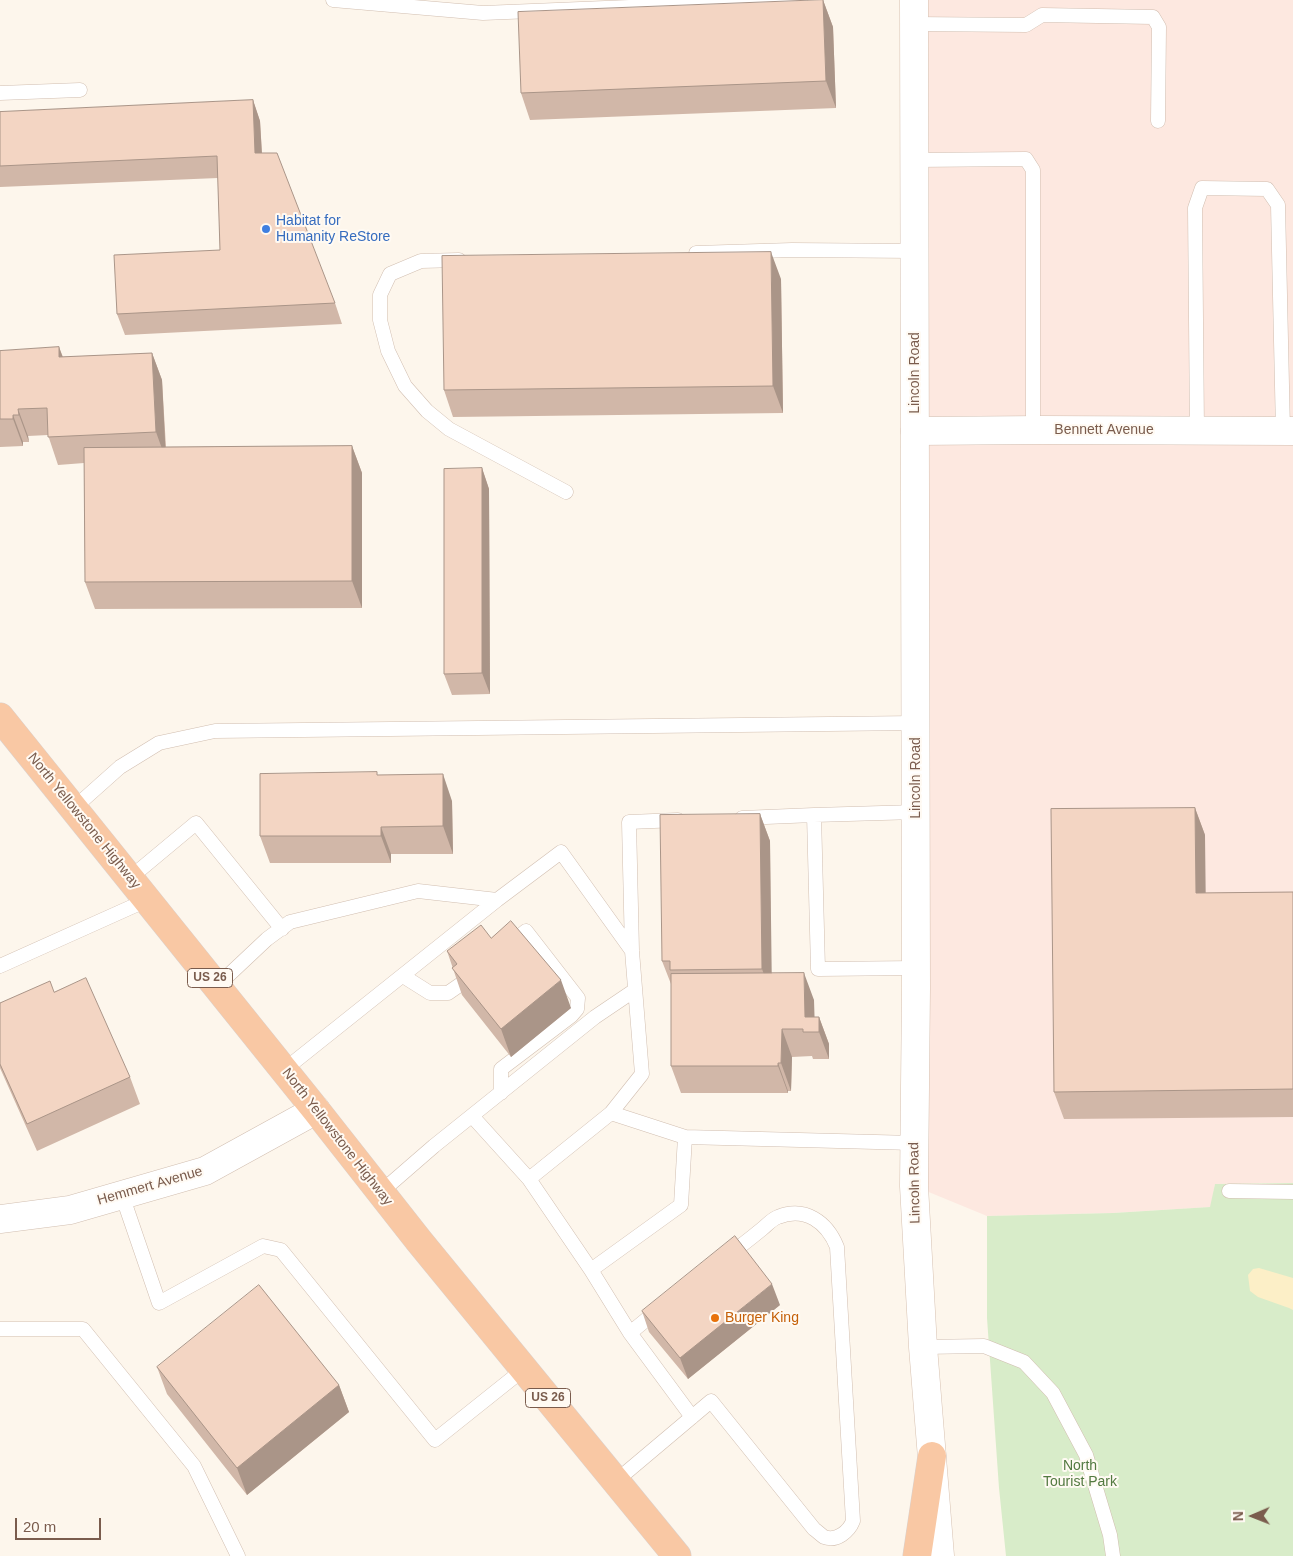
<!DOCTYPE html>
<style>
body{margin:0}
#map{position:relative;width:1293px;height:1556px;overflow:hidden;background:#fdf6ec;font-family:Helvetica,sans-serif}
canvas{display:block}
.north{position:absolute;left:1228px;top:1491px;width:50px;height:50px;-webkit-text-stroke:4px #fffaf3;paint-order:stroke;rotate:269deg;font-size:14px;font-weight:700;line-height:20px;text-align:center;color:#7a5c4d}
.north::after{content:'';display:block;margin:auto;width:18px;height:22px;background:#7a5c4d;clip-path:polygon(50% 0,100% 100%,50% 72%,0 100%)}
.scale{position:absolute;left:15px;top:1518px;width:86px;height:22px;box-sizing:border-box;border:2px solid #7a5c4d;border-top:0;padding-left:6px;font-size:15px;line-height:18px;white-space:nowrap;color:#7a5c4d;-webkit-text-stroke:4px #fffaf3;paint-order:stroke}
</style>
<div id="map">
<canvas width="1293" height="1556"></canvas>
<div class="north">N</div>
<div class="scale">20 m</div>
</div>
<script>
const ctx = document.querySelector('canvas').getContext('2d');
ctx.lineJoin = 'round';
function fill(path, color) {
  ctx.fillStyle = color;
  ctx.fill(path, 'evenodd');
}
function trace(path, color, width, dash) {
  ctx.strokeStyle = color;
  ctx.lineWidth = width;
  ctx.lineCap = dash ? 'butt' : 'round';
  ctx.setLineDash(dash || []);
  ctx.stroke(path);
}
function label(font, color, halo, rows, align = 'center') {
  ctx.font = font + ' Helvetica,sans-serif';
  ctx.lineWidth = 4;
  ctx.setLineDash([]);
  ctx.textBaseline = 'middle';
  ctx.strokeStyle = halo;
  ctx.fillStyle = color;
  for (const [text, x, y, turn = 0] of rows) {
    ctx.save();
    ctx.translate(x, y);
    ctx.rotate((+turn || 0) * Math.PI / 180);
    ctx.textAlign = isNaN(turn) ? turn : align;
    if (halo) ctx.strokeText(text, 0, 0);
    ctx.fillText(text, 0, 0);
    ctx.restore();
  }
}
fill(new Path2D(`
 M914,0H1293V1183L1215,1184L1211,1207L1113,1213L987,1216L914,1186Z`), '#fde8e0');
fill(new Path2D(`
 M1293,1183V1556H1006L999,1488L987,1318V1216L1113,1213L1210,1207L1215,1184Z`), '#d8ecc9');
fill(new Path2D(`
 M1259,1268L1293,1278V1310L1289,1308L1258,1297L1250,1291L1248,1275L1253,1269Z`), '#fcefc7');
const service = new Path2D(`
 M333,0L483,13L800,0
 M914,24L1026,25L1042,15L1153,17L1159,27L1158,121
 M0,93L80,90
 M914,160L1026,159L1033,170V430
 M696,253L792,250L915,251
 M459,260L421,261L390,274L380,295V320L388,351L405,386L427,411L449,429L566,492
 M1197,431L1195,208L1202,188L1267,189L1278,205L1283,431
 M74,808L120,767L159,743L215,731L916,723
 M814,815L916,812
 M742,818L814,815L818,969L916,968
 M130,878L196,823L282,929
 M0,966L147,900
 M403,976L430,993H448L461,984
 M217,986L267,939L290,922L418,891L497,900
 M284,1070L497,900L561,852L632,951
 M501,1093V1069L571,1016L577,1009L578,998L526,931L508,946
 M611,1113L642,1074L632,951L629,822L678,820
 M472,1116L529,1179L591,1270L630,1333L692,1417
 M529,1179L611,1113L685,1137L914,1143
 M1229,1191L1293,1192
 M381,1192L434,1146L595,1017L635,990
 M122,1195L159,1303L263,1246L281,1250L435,1440L524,1369
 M591,1270L681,1205L685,1137
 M0,1329H83L194,1466L238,1556
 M630,1333L658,1310
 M923,1347L984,1346L1024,1362L1053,1393L1086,1455L1110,1535L1113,1556
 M616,1481L711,1401L814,1529C817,1531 821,1535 824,1537C837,1542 849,1531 853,1521L837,1247C827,1222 805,1206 778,1217C772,1219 767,1225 762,1229C751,1238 740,1247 728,1255`);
const minor = new Path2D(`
 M915,431L1042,430L1293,431`);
const tertiary = new Path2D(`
 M0,1219L70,1210L205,1171L316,1110`);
const secondary = new Path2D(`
 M914,0L916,988L914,1186L923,1347L940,1556`);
const trunk = new Path2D(`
 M0,717L316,1110L419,1241L677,1556
 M917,1556L932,1456`);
trace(service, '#d1beb0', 15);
trace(minor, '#d1beb0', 29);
trace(tertiary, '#d1beb0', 29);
trace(secondary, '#d6c0b0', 29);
trace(trunk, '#dad1cd', 29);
trace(service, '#fff', 14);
trace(minor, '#fff', 28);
trace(tertiary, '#fff', 28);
trace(secondary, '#fff', 28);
trace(trunk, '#f9c8a4', 28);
fill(new Path2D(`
 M823,0L833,27L836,108L530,120L521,93Z
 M253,100L260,121L262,153L335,303L342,324L125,335L117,314L220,250L218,178L0,187V112Z
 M781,279L783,413L453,417L444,390Z
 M59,347L63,357L152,353L162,380L166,447L352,446L362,473V608L95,609L85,582L84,463L58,465L48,435L28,436L29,442H23V446L0,447V351Z
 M482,468L489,489L490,694L452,695L444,674Z
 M378,775L452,801L453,854H391V863H270L260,836Z
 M1195,808L1205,835V893L1293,892V1117L1064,1119L1054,1092Z
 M760,814L770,841L771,973L814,1000V1017H819L829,1044V1059H813L812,1056L792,1057L791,1091H788V1093H681L671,1066V984L662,961Z
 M491,938L571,1008L511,1057L462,995L447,951Z
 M54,992L130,1077L140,1104L37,1151L0,1068V1003Z
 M780,1305L688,1379L649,1332L642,1311Z
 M157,1367L339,1385L349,1412L247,1495L167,1394Z`), '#d1b7a8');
fill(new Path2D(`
 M823,0L833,27L836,108L826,81Z
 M253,100L260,121L263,174L255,153Z
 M771,252L781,279L783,413L773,386Z
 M59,347L69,375L59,357Z
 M152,353L162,380L166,460L156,432Z
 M18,409L28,436L29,442L19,415Z
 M13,415L23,442V446L13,419Z
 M352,446L362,473V608L352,581Z
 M482,468L489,489L490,694L482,673Z
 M443,774L452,801L453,854L443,826Z
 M1195,808L1205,835L1206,921L1196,893Z
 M760,814L770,841L772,996L762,969Z
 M381,827L391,854V863L381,836Z
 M804,973L814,1000L815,1032L805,1017Z
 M561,980L571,1008L511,1057L501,1029Z
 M819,1017L829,1044V1059L819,1032Z
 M782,1029L792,1057L791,1091L781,1063Z
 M778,1063L788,1091V1093L778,1066Z
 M772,1284L780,1305L688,1379L680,1358Z
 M339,1385L349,1412L247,1495L237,1468Z`), '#aa9588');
const building = new Path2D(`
 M823,0L826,81L521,93L518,12Z
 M253,100L255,153H277L335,303L117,314L114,255L220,250L217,156L0,166V112Z
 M771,252L773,386L444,390L442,256Z
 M59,347V357L152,353L156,432L48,437L47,408L18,409L19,415H13V419H0V351Z
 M352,446V581L85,582L84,448Z
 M482,468V673L444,674V469Z
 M377,772V775L443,774V826L381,827V836H260V774Z
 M1195,808L1196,893L1293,892V1089L1054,1092L1051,809Z
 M760,814L762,969L670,970V961H662L660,815Z
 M511,921L561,980L501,1029L452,968L457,964L447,951L481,925L491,938Z
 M804,973L805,1017H819V1032H803V1029H782L781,1063H778V1066H671V974Z
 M86,978L130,1077L27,1124L0,1064V1003L50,981L54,992Z
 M735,1236L772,1284L680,1358L642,1311Z
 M259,1285L339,1385L237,1468L157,1367Z`);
fill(building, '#f3d5c3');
trace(building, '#aa9588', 1);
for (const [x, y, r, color] of [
 [266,229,5,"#3f7fe0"],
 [715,1318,5,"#e8710a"]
]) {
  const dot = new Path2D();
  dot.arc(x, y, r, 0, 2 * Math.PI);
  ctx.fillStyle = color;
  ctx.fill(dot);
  trace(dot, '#fffaf3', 2);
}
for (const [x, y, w] of [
 [210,978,45],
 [548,1398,45]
]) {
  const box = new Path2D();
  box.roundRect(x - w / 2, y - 9.5, w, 19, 4);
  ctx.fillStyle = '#fffaf3';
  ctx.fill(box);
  trace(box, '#7a5c4d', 1);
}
label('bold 12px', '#7a5c4d', null, [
 ["US 26",210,978],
 ["US 26",548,1398]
]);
label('14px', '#366cbe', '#fffaf3', [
 ["Habitat for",276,221],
 ["Humanity ReStore",276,237]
], 'left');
label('14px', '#7a5c4d', '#fffaf3', [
 ["Lincoln Road",915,373,-90],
 ["Bennett Avenue",1104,430],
 ["Lincoln Road",916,778,-90],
 ["North Yellowstone Highway",84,821,51],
 ["North Yellowstone Highway",337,1137,52],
 ["Lincoln Road",915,1183,-91],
 ["Hemmert Avenue",150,1186,-16]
]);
label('14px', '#c56008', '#fffaf3', [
 ["Burger King",725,1318]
], 'left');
label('14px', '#537a41', '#fffaf3', [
 ["North",1080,1466],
 ["Tourist Park",1080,1482]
]);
</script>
